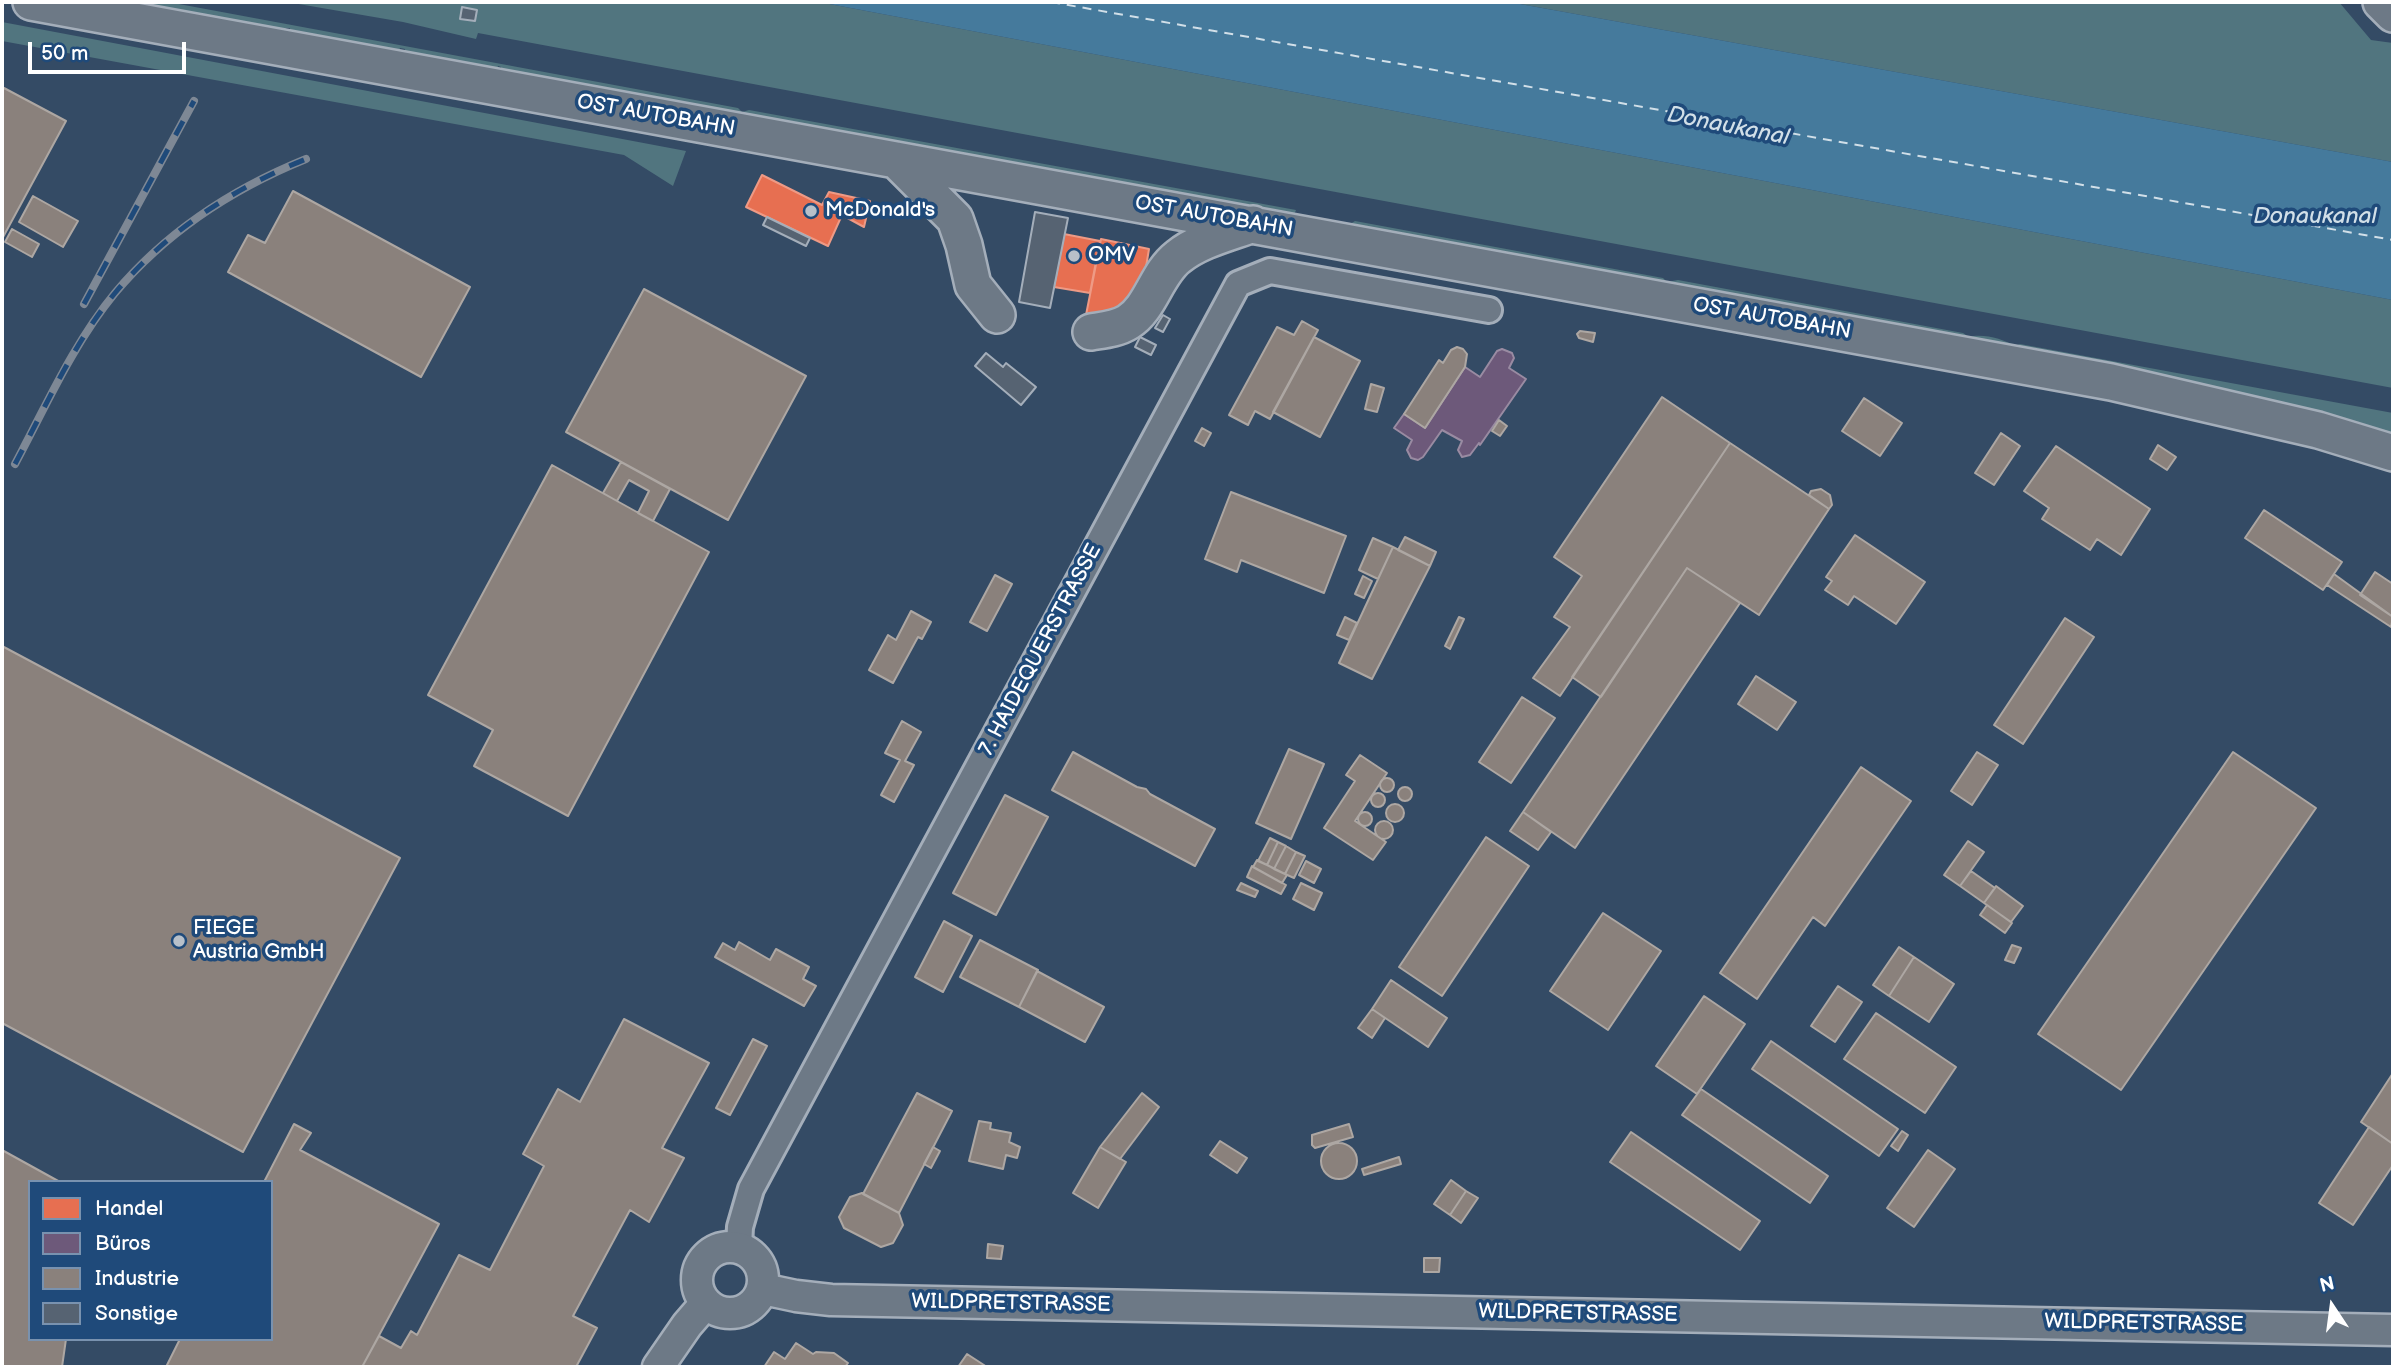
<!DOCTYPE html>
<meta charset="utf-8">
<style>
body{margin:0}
#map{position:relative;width:2395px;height:1369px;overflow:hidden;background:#344b65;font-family:"Balsamiq Sans",sans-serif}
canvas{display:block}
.frame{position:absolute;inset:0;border:4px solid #fff;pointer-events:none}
.legend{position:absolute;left:28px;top:1180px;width:245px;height:161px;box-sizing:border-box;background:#1f4a7a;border:2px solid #7992af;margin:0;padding:9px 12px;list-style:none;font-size:21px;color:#fff}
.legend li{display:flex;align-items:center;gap:14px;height:35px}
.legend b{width:35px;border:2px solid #7992af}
.north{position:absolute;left:2297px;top:1271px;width:70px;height:70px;-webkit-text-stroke:5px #1f4a7a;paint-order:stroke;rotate:347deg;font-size:19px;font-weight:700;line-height:28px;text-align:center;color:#fff}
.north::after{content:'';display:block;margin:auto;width:24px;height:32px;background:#fff;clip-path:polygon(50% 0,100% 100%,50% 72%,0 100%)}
.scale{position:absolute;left:28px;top:42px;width:158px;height:32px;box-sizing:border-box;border:4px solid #fff;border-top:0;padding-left:9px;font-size:21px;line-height:24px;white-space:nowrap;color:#fff;-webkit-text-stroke:5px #1f4a7a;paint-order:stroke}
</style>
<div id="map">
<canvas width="2395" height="1369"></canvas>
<div class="frame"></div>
<ul class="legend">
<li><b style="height:19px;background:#e76f51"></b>Handel</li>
<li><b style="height:19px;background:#6d597a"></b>Büros</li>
<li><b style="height:19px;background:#8a817c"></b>Industrie</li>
<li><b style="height:19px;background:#566372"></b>Sonstige</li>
</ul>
<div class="north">N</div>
<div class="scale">50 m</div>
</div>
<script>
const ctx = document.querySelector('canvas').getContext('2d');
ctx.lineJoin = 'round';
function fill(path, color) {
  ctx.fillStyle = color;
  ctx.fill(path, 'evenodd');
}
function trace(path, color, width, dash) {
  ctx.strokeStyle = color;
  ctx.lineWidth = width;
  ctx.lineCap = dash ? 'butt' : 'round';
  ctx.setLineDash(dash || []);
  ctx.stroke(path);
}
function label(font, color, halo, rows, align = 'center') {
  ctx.font = font + ' "Balsamiq Sans",sans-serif';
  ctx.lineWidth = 7;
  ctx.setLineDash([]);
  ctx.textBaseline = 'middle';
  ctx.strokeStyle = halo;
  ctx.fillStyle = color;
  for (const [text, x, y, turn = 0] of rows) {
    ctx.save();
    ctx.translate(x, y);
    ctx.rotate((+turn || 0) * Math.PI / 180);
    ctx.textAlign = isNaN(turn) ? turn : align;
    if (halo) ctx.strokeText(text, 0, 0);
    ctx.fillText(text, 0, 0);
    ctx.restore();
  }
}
fill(new Path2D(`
 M139,2H168L738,108L742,112L749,110L1296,210L1294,215L501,74V67L498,66L496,73L404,56L405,49L400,48L398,55L290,35V28H286L284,34L137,7Z
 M287,2H819L2393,300V388L478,33L476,39L403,22Z
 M1509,2H2339L2371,40L2393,43V162Z
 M2,22L686,151L673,186L624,155L2,41Z
 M1355,221L1663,278L1667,282L1678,280L1963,333L1969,337C1982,333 2004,339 2015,346L2020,344L2393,413V435L2293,408L1352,227L1350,224Z`), '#51757f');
fill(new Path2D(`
 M819,2H1509L2393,162V300Z`), '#457a9c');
const shops = new Path2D(`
 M762,175L822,205L829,192L870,201L864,227L842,215L828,246L746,207Z
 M1064,234L1100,241L1090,293L1054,287Z
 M1101,239L1149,249L1144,279L1123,312L1104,318L1086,315Z`);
fill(shops, '#e76f51');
trace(shops, '#ee9a85', 2);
const offices = new Path2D(`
 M1502,349L1512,353L1514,358L1509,368L1526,379L1480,445L1479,443L1470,455L1462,457L1458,450L1462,441L1442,430L1423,457L1418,460L1411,458L1407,450L1412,440L1394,428L1404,414L1425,428L1465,367L1480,377L1497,351Z`);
fill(offices, '#6d597a');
trace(offices, '#998ba2', 2);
const industry = new Path2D(`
 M4,88L66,121L2,239V92Z
 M293,191L470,287L421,377L228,272L248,235L265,243Z
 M33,196L78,221L63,247L19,222Z
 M12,229L39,244L32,257L5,242Z
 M644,289L806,376L728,520L566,432Z
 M1302,321L1318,330L1270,419L1255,411L1248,425L1229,415L1277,327L1294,335Z
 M1580,331L1595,333L1593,342L1579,338L1577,334Z
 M1314,337L1360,361L1320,437L1273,412Z
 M1457,347L1463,349L1467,354L1465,367L1425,428L1404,414L1439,360L1443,363L1451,350Z
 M1371,384L1384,388L1377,412L1365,409Z
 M1662,397L1730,443L1560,696L1533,678L1570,627L1554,617L1582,576L1554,557Z
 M1864,398L1902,423L1880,456L1842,431Z
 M1499,420L1507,426L1500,436L1492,431Z
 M1202,428L1211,433L1204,446L1195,441Z
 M2001,433L2020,446L1994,485L1975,473Z
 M1730,443L1829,509L1759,615L1687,568L1601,697L1572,677Z
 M2158,445L2176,457L2167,470L2150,459Z
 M2056,446L2150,509L2121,555L2097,539L2090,550L2042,519L2049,508L2024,491Z
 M621,462L670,489L653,521L638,513L649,491L629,480L617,501L603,493Z
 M552,465L709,552L568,816L474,766L493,730L428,695Z
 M1821,489L1830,495L1832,505L1829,509L1809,495L1811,491Z
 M1231,492L1346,536L1324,593L1241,560L1237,572L1205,559Z
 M2264,510L2342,562L2323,590L2245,538Z
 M1855,535L1925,582L1896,624L1854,596L1848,605L1825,590L1832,581L1826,577Z
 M1405,537L1436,552L1430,566L1398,550Z
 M1373,538L1393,547L1378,579L1359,570Z
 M1393,547L1430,566L1372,679L1339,663Z
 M1687,568L1740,603L1575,848L1523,812Z
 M2375,572L2393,584V617L2360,595Z
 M2334,574L2393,617L2391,627L2327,585Z
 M995,575L1012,584L987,631L970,622Z
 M1363,576L1372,581L1364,598L1355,594Z
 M911,611L931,622L922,639L918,637L893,683L869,670L888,635L896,640Z
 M1345,617L1357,623L1349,640L1337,635Z
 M1459,617L1464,619L1450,649L1445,646Z
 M2065,618L2094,637L2023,744L1994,725Z
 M2,646L400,858L243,1152L2,1023Z
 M1756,676L1796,702L1777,730L1738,704Z
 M1522,697L1555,718L1511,783L1479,762Z
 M902,721L921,732L905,761L914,765L894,802L881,795L900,760L885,753Z
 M1289,749L1324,764L1291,839L1256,823Z
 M1073,752L1137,787L1146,789L1150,794L1215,829L1195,866L1052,790Z
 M1977,752L1998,765L1972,805L1951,791Z
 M2233,752L2316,808L2121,1090L2038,1034Z
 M1360,755L1387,773L1355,821L1386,842L1373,860L1324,828L1355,781L1346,775Z
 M1861,767L1911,801L1825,926L1813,917L1757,999L1720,973Z
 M1380 785a7 7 0 1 1 14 0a7 7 0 1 1-14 0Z
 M1398 794a7 7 0 1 1 14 0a7 7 0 1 1-14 0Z
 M1371 800a7 7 0 1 1 14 0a7 7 0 1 1-14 0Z
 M1005,795L1048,817L996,915L953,893Z
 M1386 813a9 9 0 1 1 18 0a9 9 0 1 1-18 0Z
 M1523,812L1551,832L1538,850L1510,831Z
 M1358 819a7 7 0 1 1 14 0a7 7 0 1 1-14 0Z
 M1375 830a9 9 0 1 1 18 0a9 9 0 1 1-18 0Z
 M1486,837L1529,866L1442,996L1399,967Z
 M1270,838L1278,842L1267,865L1258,861Z
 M1968,841L1984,852L1960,886L1944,875Z
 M1278,842L1286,846L1274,869L1267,865Z
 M1286,846L1296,852L1285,874L1274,869Z
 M1296,852L1305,856L1294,878L1285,874Z
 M1257,860L1287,875L1282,883L1253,867Z
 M1306,861L1321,869L1314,883L1299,875Z
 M1252,866L1286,885L1281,894L1247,877Z
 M1971,871L1995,888L1984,903L1960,886Z
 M1241,883L1258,891L1255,897L1237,890Z
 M1301,883L1322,893L1314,910L1293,899Z
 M1996,886L2023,906L2011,922L1984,903Z
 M1987,905L2012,923L2005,933L1980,915Z
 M1603,913L1661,951L1608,1030L1550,991Z
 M944,921L972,936L943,992L915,977Z
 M980,940L1038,970L1019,1007L960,977Z
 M739,942L770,960L776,949L809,967L803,979L816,986L804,1006L715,957L723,943L735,950Z
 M2012,945L2021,948L2014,963L2005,960Z
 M1899,947L1914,957L1889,996L1873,985Z
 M1914,957L1954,984L1929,1022L1889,996Z
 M1037,971L1104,1007L1085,1042L1019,1007Z
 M1391,980L1447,1018L1428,1047L1372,1009Z
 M1838,986L1862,1002L1835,1042L1811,1026Z
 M1704,996L1745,1024L1697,1094L1656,1066Z
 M1372,1009L1385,1018L1372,1038L1358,1028Z
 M1876,1013L1956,1067L1925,1113L1844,1059Z
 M624,1019L709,1063L662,1148L684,1158L649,1222L630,1210L573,1316L597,1328L576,1367H362L379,1336L401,1348L411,1331L417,1335L459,1255L490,1270L544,1166L523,1154L558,1089L580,1102Z
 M753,1039L767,1046L730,1115L716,1108Z
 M1771,1041L1898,1129L1879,1156L1752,1069Z
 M2393,1073V1144L2361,1122Z
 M1701,1089L1828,1176L1810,1203L1682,1115Z
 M917,1093L952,1111L899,1213L863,1194Z
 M1142,1093L1159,1107L1120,1159L1100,1147Z
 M979,1121L991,1123L990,1129L1011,1133L1009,1142L1020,1147L1017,1158L1006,1155L1003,1169L969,1161Z
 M294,1124L311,1133L300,1150L439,1224L362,1367H166L180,1339H271V1182H264Z
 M1349,1124L1353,1137L1315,1148L1312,1145V1135Z
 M2369,1127L2393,1144V1165L2353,1225L2319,1203Z
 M1902,1131L1908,1135L1898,1151L1891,1146Z
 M1631,1132L1760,1221L1740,1250L1610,1162Z
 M1220,1141L1247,1158L1237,1173L1210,1155Z
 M1321 1161a18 18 0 1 1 36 0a18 18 0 1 1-36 0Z
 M933,1147L940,1151L931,1168L924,1164Z
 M1100,1147L1126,1162L1098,1208L1073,1193Z
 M2,1150L60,1182H30V1339H66L62,1367H2Z
 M1928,1150L1955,1169L1914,1227L1887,1208Z
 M1399,1157L1401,1164L1364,1175L1362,1169Z
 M1451,1180L1466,1191L1450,1215L1434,1204Z
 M1466,1191L1478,1198L1461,1223L1450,1215Z
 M862,1193L899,1213L903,1225L893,1243L881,1247L844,1228L839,1217L850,1197Z
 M988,1244L1003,1246L1001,1259L987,1258Z
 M1424,1258H1440L1439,1272H1424Z
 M796,1343L813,1354L816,1352L834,1353L848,1363L845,1367H764L774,1352L785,1359Z
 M967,1354L987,1367H958Z`);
fill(industry, '#8a817c');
trace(industry, '#ada7a3', 2);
trace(new Path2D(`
 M1051,2L2393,240`), '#d1dfe8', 2, [9, 7]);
const building = new Path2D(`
 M462,7L477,10L475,21L460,19Z
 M1035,212L1068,218L1050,308L1019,302Z
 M767,217L810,238L806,246L763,225Z
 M1163,315L1170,319L1163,332L1155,328Z
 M1140,337L1156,345L1151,355L1135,347Z
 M986,353L1003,367L1006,363L1036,387L1021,405L975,366Z`);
fill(building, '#566372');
trace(building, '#a4aeba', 2);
const minor = new Path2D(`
 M739,1247L740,1227L751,1189L1238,284L1270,271L1489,310`);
const major = new Path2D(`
 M697 1280a33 33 0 1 1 66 0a33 33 0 1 1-66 0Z
 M763,1289L796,1296L831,1300L2393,1330
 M658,1367L687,1325L706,1303`);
const highway = new Path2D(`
 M31,2L2111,382L2318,430L2393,453
 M2381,2L2393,14
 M896,160L955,219L964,245L973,285L997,315
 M1091,332C1103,330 1117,329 1128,322C1151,308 1156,274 1178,257C1199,240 1229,233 1253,224`);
trace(minor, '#a4aeba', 30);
trace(major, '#a4aeba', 35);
trace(highway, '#a4aeba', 40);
trace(minor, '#6d7986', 24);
trace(major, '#6d7986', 30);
trace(highway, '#6d7986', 35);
const rail = new Path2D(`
 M84,304L194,101
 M15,464C46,406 73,344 115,293C167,231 232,189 306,159`);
trace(rail, '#7e8895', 8);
trace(rail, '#1f4a7a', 5, [16]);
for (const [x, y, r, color] of [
 [811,211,7,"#b8c0c9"],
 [1074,256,7,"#b8c0c9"],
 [179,941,7,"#b8c0c9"]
]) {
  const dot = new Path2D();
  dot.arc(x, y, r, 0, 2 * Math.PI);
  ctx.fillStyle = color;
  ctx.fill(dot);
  trace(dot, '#1f4a7a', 2.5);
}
label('21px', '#fff', '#1f4a7a', [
 ["OST AUTOBAHN",656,116,10],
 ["OST AUTOBAHN",1214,217,10],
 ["OST AUTOBAHN",1772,319,10],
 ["7. HAIDEQUERSTRASSE",1041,650,-62],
 ["WILDPRETSTRASSE",1011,1304,1],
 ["WILDPRETSTRASSE",1578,1314,1],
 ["WILDPRETSTRASSE",2144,1324,1]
]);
label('21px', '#fff', '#1f4a7a', [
 ["McDonald's",825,211],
 ["OMV",1088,256],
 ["FIEGE",193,929],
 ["Austria GmbH",193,953]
], 'left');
label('italic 23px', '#d1dfe8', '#1f4a7a', [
 ["Donaukanal",1728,127,11],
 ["Donaukanal",2315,217]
]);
</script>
